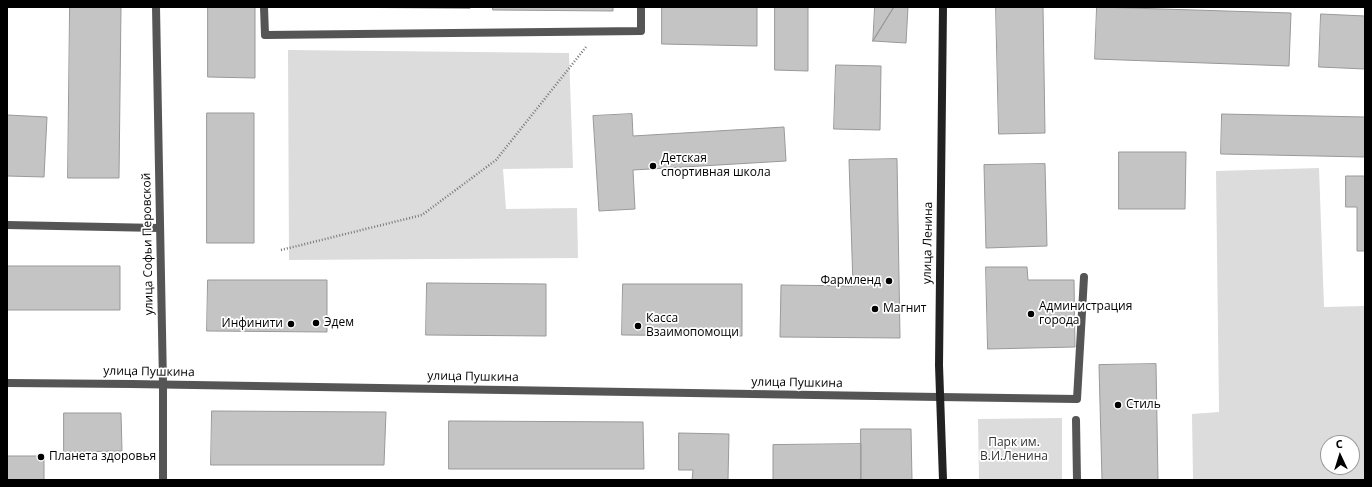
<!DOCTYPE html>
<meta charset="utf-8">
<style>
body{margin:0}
#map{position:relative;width:1372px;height:487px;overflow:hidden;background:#fff;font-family:"Open Sans",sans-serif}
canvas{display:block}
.frame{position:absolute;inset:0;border:8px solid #000;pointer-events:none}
.north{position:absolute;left:1320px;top:435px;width:40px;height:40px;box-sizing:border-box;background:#fff;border:1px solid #999;border-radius:50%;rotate:356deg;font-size:11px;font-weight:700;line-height:16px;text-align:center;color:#000}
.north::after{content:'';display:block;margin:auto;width:14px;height:18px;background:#000;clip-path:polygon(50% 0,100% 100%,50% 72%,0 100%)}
</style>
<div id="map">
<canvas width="1372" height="487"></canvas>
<div class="frame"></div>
<div class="north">С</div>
</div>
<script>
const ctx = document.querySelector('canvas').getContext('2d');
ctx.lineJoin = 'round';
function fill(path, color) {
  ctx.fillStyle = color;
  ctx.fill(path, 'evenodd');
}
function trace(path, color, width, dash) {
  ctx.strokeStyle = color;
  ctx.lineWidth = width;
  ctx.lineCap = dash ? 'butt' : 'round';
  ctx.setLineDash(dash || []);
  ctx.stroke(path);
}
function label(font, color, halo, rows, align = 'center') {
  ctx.font = font + ' "Open Sans",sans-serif';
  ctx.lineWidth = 3.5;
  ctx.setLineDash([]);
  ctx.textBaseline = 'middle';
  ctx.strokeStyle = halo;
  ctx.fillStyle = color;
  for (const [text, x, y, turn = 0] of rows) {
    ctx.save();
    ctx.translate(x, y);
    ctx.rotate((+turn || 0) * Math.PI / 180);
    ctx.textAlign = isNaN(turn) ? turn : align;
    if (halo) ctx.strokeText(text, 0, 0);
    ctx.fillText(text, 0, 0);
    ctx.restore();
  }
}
fill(new Path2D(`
 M288,50L569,53L573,168L503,169L506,209L577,208L578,258L289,260Z
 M1319,168L1324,307L1365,306V480H1193L1192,414L1219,412L1216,171ZM1328,443H1352V467H1328Z
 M1062,418V480H979L978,419Z`), '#dcdcdc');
const building = new Path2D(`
 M70,7H121L119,178H68Z
 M208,7H255V78L208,77Z
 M323,7H470V8Z
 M493,7H613V11L493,10Z
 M662,7H757V46L662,44Z
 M775,7H808V71L775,70Z
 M875,7H894L873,41Z
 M894,7H908L906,43L873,41Z
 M996,7H1043L1045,133L999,134Z
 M1097,7L1291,13L1289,66L1095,59Z
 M1321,14L1365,16V69L1319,67Z
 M836,65L881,66L880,130L834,129Z
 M207,113H254V243H207Z
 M632,114L633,136L784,127L786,161L633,170L635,209L599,211L593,116Z
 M1222,114L1365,117V157L1221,154Z
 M7,115L47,117L44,177L7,176Z
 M1119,152H1186L1185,209H1119Z
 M897,159L900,338L780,337L781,285L853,286L849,160Z
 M1045,164L1047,246L986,248L984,165Z
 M1346,176H1365V251H1357V207H1346Z
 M7,266H120V310H7Z
 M986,267H1027L1028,280H1074L1075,347L988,349Z
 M208,280H327V332L207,331Z
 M427,283L546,284V336L426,335Z
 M623,284H742V336L622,335Z
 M1156,364L1158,480H1102L1099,365Z
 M212,411L386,412L384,465H211Z
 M64,413H121L122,451L64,452Z
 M449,421L643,422L644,469H449Z
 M861,429H911L912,480H861Z
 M679,433L729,434L728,480H692L693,470H679Z
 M861,444V480H773V445Z
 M7,456H44V480H7Z`);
fill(building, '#c4c4c4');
trace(building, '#999', 1);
trace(new Path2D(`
 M281,250L422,215L496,160L586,47`), '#777', 2.5, [1, 2]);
trace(new Path2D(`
 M264,7L265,35L641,31V7
 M7,225L159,228
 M939,397L1077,399L1084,277
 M1076,420L1077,480`), '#555', 8);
trace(new Path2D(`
 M156,7L163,384V480`), '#555', 8);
trace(new Path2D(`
 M7,383L131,384L939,397`), '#555', 8);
trace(new Path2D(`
 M943,7L939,365L943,480`), '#222', 8);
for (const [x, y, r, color] of [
 [653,166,4,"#000"],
 [889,281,4,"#000"],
 [875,309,4,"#000"],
 [1031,314,4,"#000"],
 [316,323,4,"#000"],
 [291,324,4,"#000"],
 [638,326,4,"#000"],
 [1118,405,4,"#000"],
 [41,457,4,"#000"]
]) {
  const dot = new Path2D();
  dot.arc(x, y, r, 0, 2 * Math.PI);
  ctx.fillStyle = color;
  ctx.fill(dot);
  trace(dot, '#fff', 1.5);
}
label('12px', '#000', '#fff', [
 ["Детская",661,159],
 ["спортивная школа",661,173],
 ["Фармленд",881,281,"right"],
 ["Администрация",1039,307],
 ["города",1039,321],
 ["Магнит",883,309],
 ["Касса",646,319],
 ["Взаимопомощи",646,333],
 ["Эдем",324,323],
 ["Инфинити",283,324,"right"],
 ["Стиль",1126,405],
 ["Планета здоровья",49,457]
], 'left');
label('12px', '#000', '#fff', [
 ["улица Ленина",928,243,-89],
 ["улица Софьи Перовской",148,244,-91],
 ["улица Пушкина",149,372,1],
 ["улица Пушкина",473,377,1],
 ["улица Пушкина",797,383,1]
]);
label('12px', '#333', '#fff', [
 ["Парк им.",1014,443],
 ["В.И.Ленина",1014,457]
]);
</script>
